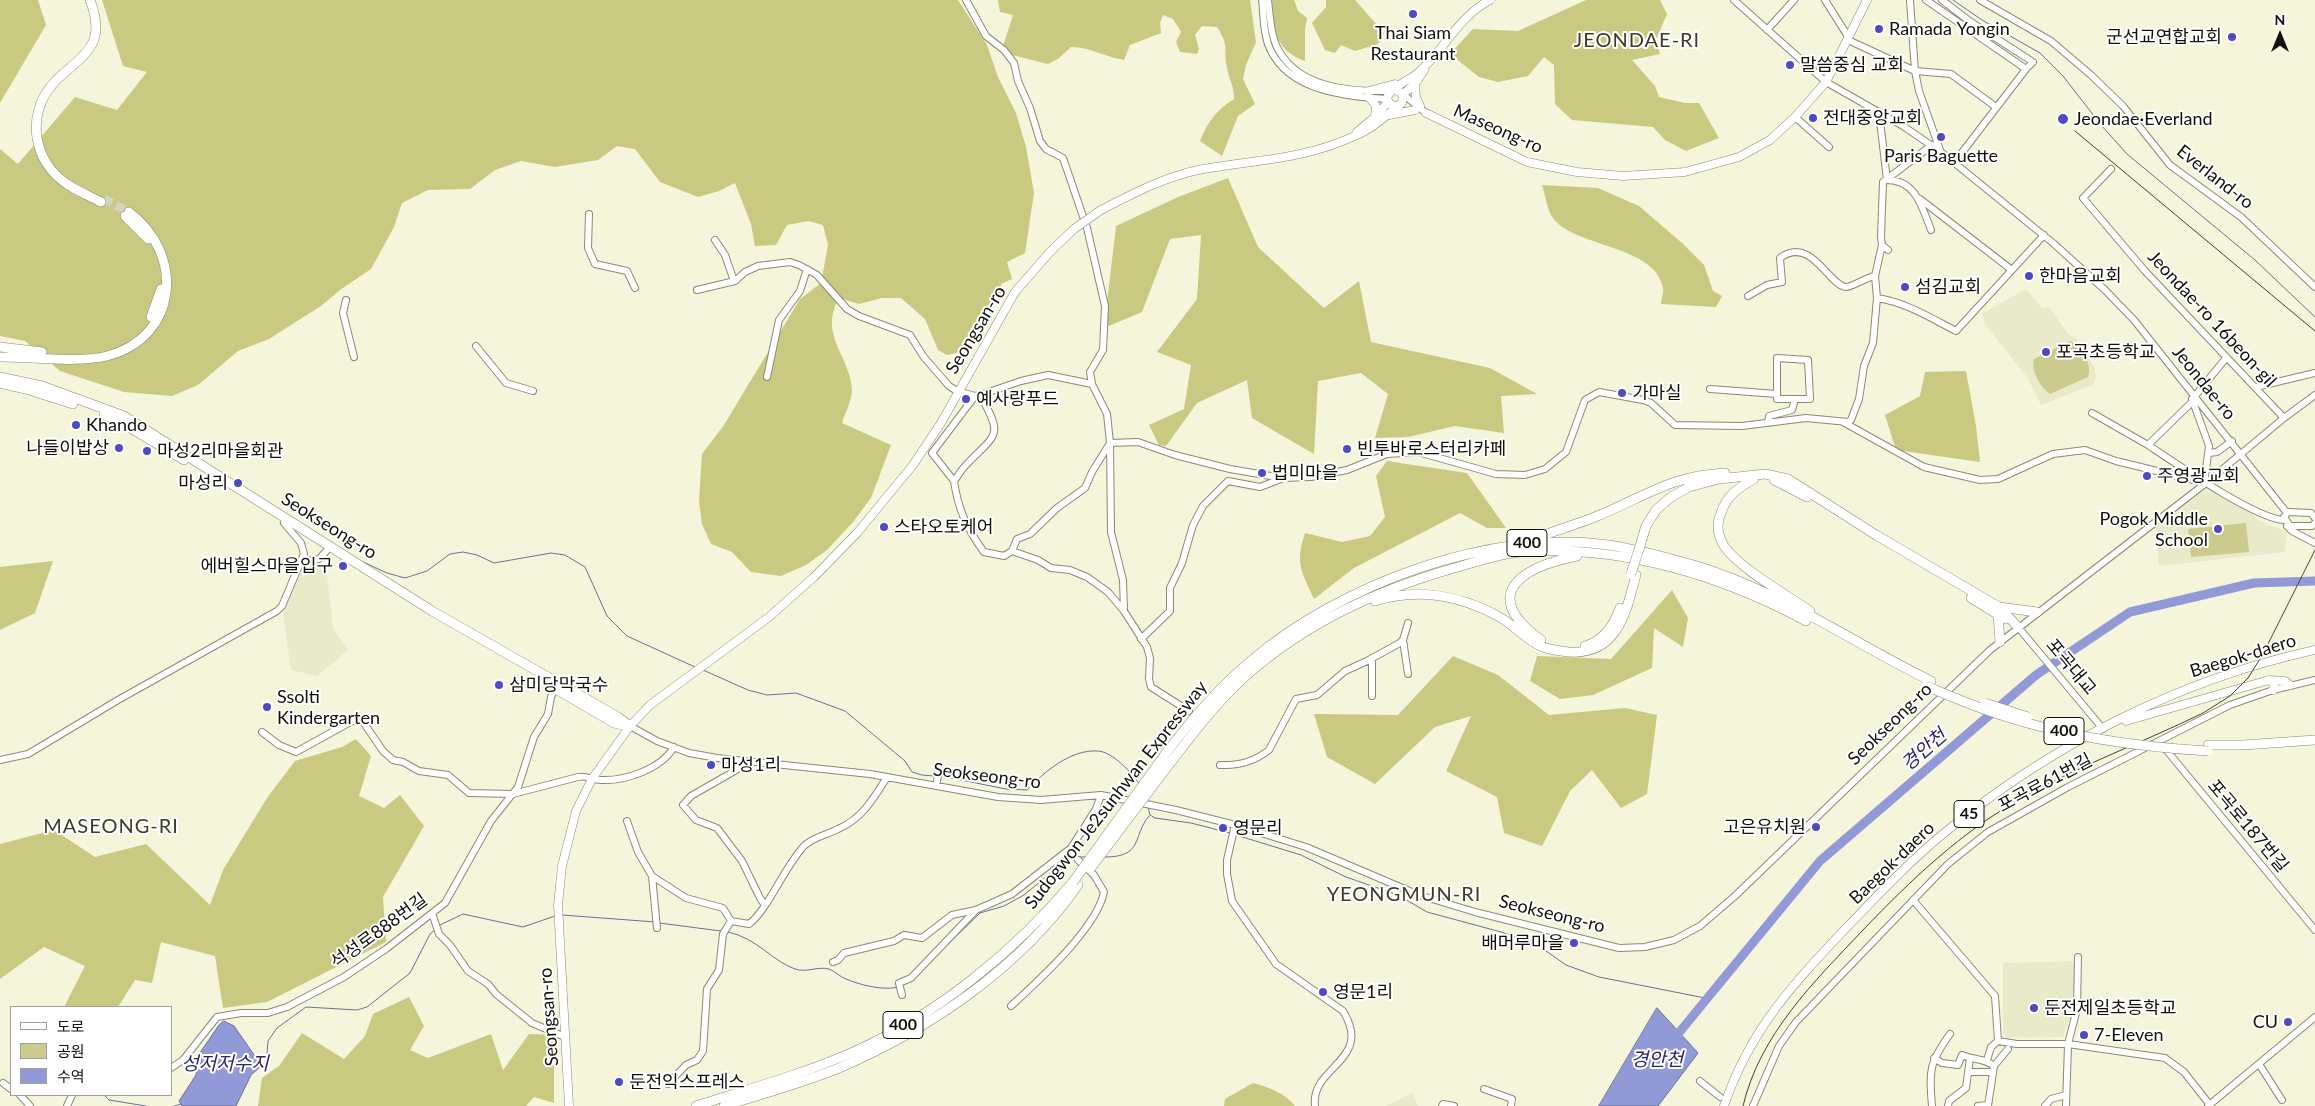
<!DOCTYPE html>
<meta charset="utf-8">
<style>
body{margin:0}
#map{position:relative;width:2315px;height:1106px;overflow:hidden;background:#f4f5db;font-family:Lato,"Noto Sans KR",sans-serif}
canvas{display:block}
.legend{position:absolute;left:10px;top:1006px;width:162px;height:90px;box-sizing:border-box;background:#fff;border:1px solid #a0a09d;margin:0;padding:6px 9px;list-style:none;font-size:15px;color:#111109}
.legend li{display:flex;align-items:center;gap:10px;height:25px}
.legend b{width:25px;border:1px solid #a0a09d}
.north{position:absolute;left:2255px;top:10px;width:50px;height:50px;-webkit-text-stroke:4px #fff;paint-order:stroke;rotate:0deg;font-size:14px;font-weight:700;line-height:20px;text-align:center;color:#111109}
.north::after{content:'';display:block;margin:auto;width:18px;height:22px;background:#111109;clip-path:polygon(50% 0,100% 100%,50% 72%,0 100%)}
</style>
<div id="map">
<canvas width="2315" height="1106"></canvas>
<ul class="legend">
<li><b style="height:6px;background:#fff"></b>도로</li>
<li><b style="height:14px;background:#cbcb8e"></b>공원</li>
<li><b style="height:14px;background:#9299d7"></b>수역</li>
</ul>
<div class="north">N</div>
</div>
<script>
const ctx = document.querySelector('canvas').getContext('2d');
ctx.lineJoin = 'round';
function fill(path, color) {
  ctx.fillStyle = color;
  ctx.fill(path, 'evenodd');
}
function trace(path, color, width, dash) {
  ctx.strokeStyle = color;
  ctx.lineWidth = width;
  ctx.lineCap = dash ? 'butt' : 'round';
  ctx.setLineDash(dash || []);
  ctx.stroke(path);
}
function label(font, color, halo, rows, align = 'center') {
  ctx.font = font + ' Lato,"Noto Sans KR",sans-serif';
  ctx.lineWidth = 4;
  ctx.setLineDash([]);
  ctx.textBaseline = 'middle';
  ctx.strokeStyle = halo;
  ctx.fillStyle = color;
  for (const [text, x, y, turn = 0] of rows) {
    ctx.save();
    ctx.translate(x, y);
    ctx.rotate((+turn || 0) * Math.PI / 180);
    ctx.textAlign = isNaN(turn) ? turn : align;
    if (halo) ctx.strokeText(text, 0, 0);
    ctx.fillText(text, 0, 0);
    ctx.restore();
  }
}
fill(new Path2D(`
 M2026,289L2042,308L2049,307L2069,335L2075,337L2095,368L2096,377L2093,385L2041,405L2027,377L1984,323L1983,313Z
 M2206,490L2250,510L2256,519L2287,532L2285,552L2159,566L2155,526Z
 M326,566L333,628L348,650L317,676L291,670L283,614L303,567Z
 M2075,961L2073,1009L2063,1037L2007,1038L2003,1033V963Z
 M1413,1093L1418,1106H1386Z`), '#e9eac9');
fill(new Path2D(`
 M2070,341C2082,345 2093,366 2088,377L2050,394C2041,388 2030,370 2034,359Z
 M2246,523L2249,552L2191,557L2188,529Z`), '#cbcb8e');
fill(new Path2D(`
 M0,0H38L46,25L0,103Z
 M102,0H958L987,45L998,77L1016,113L1026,147L1034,193L1025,253L1007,262L1012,279L1001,284L1002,297L991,308L965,351L947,355L938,350L925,319L901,298H882L859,304L839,298C818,335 851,357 852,390C852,400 845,413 842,423L891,445L871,498L853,522L827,550L806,565L781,576L751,572L732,552L711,544L702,524L699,502L702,454L724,425L800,299L821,283L828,245L823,225L808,221L787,225L776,245L755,246L751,224L735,183L719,191L698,197L660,182L635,149L617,146L598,160L555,167L521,161L495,170L470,189L428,190L402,203L394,227L371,269L340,290L321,306L269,339L238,351L198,385L172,396L124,392L60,371L25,341L0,336V149L18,164L75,97L117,110L147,72L123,66Z
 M998,0H1250L1256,42L1246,65L1243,79L1255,104L1238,116L1222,156L1200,141C1207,123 1217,109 1234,99C1234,85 1229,80 1227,68C1223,48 1230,47 1217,27L1202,26L1195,35L1199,49L1197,54L1180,52L1176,42L1181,32L1173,19L1163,15L1160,23L1161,33L1130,45L1124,60C1105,57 1090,47 1071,47L1058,59L1048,64L1012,55L1003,46L1013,15L1000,12Z
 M1272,0H1294L1298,11L1307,18L1305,29V61C1273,49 1275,30 1272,0Z
 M1326,0H1355L1384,33L1378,44L1355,51L1341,45L1335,53L1325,50L1312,23L1326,7Z
 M1586,0H1660L1667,14L1656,40L1660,54L1632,60L1655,86L1659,97L1685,103H1699L1719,138L1686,151L1665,140L1653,127L1572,120L1555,104L1554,65L1544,57L1528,76L1498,82L1479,77L1450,54L1473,29L1518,31Z
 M1228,178L1258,247L1324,308L1359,281L1371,342L1490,368L1537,394L1501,396L1504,433L1455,426L1408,437L1375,438L1388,394L1361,373L1318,381L1314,454L1252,418L1247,380L1197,403L1166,446L1159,445L1149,425L1184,409L1191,365L1157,352L1197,299L1201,235L1170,239L1142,312L1104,328L1116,226L1178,197Z
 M1542,185L1598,188L1639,206L1682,243L1704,265L1713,291L1722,296L1716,307L1661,304C1661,299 1664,293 1663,288C1656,245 1573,247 1553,218C1547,210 1545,194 1542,185Z
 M1966,371L1976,426L1980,462L1896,450L1885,415L1920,396L1925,372Z
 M1387,461L1467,473L1506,528H1487L1460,513L1354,568L1314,599C1301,571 1295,563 1305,533L1342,542L1370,536L1385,517L1376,476Z
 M53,561L35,613L0,630V567Z
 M1672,590L1688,618L1683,647L1654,628L1652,668L1593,695L1560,699L1530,681L1537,656L1611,659Z
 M1453,656L1498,675L1549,715L1625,708L1657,715L1647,794L1621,808L1592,770L1570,791L1542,846L1504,833L1497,797L1446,771L1471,716L1435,727L1375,784L1327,757L1314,714L1398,715Z
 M356,739L371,756L359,796L384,808L400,795L424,826L383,897L386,942L267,1002L223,1008L215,956L161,942L152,983L135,980L118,1007H64L85,966L44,947L0,979V844L54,830L95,857L146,844L210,905L223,870L267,798L295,761L342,747Z
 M409,997L424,1026L410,1050L428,1058L491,1034L503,1070L529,1034L554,1035V1103L534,1097L526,1106H258L262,1078L279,1066L302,1033L344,1059L365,1036L373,1014Z
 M1253,1083C1268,1087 1285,1093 1295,1106H1224L1225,1099Z`), '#cac982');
const water = new Path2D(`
 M1657,1008L1698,1053L1658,1106H1599Z
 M224,1021L234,1026L259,1062L260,1067L251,1075L236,1106H182L179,1101L196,1075L197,1057L219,1025Z`);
fill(water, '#9299d7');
trace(water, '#6b7099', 1);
trace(new Path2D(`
 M1953,0L1982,20L2040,53L2063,76L2101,125L2127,154L2255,260L2315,317
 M361,561L387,573L405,578L427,571L450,554L463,552L477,555L494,563L551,553L565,555L585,567L607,616L627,636L695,667
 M703,670L748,690L767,695L796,693L845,711L905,761L912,772L922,775L934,776
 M941,776L1006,789L1027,790C1044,772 1071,749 1098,751C1113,752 1132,773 1140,785
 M1148,807L1150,815L1155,818L1191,823L1230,833
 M1236,835L1301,855L1346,877L1398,895L1427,912L1501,932L1536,944L1566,965L1599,977L1705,998
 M1105,857C1144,857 1132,836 1149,816
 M562,915L655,922
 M659,923L721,931
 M438,926L463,914L523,927L555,916
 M728,932C757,938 772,961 795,969C807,973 817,966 829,969C835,971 840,977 846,979C860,985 884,991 898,987
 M944,948L980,913L1004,906L1024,895L1070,857H1086
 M902,986L909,982
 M259,1067L266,1066L268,1041L277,1028L306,1007L357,1010L367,1007L410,973L430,934L436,929
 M104,1095L109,1100L146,1106
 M174,1106L181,1104`), '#6b7099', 1);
trace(new Path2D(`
 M1673,1040L1820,861L2036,675L2130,612L2254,583L2315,581`), '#9299d7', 9);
trace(new Path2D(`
 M104,199L129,212`), '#d2d3bc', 9, [9, 4.5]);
const minor = new Path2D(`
 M1262,0C1264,16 1263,34 1270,49C1290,92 1346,96 1387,99
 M1268,0C1270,15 1270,31 1276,45C1295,88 1349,92 1390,91
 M1734,0L1826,82L1903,126L1941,152L2053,243L2105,290L2134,320L2287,513
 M1825,0L1849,38
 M1910,0L1915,71L1919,91L1940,150
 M1926,0L2026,69L2033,62L1968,20L1942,0
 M1980,0L2051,41L2091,75L2123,106L2170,165L2241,217L2315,287
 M1767,30L1794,0
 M1848,40L1915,71L1951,74L1996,107
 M1404,95L1426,113
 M1879,112L1887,180C1916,180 1922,207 1931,230
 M1795,117L1829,147
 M1954,163L2026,69
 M1920,199L2012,270
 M589,214L588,248L595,264L627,271L635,288
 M715,240L725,255L734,281
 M1888,250L1882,245L1881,237L1883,182L1932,145
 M1875,276L1877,298C1905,302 1931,318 1956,331L2044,235
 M697,290L735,281L745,272L758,266L790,262L799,265L817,275L847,309L859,316L910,335L923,356L949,386L957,391
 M1748,296L1767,285L1782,282L1780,258C1811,235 1829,286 1846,287C1852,287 1867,277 1875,276L1882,245
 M346,300L343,313L354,357
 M476,346L506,383L533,391
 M767,377L779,320L800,291L807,269
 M2256,387L2315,373
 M1710,389L1777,394
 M957,391L975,396L980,395C1005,438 995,434 966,465C961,470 958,476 954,481C958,509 967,529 984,552L1004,556L1012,551L1017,539L1030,534L1057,508L1085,488L1092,472L1110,443L1107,414L1092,384L1090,372L1103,350L1105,306L1087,228L1063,158L1046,149L1040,141L1030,108L1018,81L1014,63L1004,50L986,36L966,0
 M980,395L1021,381L1048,375L1092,384
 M2195,396L2226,358
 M2192,399L2209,446L2205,477L2206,483
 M2193,401L2148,445C2175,463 2256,519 2284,520
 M2092,413L2148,445
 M2284,418L2315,395
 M1843,422L1924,467L1980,480L1998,479L2053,454L2085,450L2116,461L2206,483
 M1768,423L1769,416L1792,410L1795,399H1810L1808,360L1777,358V399H1795
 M2209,453L2217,452L2232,441
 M954,481L932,453L975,396
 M2315,518L2311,513L2288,512L2284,517L2290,526H2312L2315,523
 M2287,526L2292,531L2315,543
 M1012,551L1038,560L1051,568L1070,570L1087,577L1108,592L1124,611L1147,647L1150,658L1149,679L1151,687L1189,711
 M302,562L319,559L330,547
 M1124,611L1123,580L1111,532L1110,443L1138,442L1175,455L1230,469L1282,478L1311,477L1347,470L1387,454L1418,452L1496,474L1525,475L1545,469L1566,452L1585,400L1599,392L1643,400L1651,403L1675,425L1742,426L1806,418L1848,422L1851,420L1859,399L1864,366L1873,343L1877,298
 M2018,627L2103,729
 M1141,639L1170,611V588L1182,563L1193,525L1203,506L1228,481L1260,487L1281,479
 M1403,640L1408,674
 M1372,696V658
 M630,726L657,741L689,753L717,758L870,774L998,797L1041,800L1101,795L1176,810L1235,825L1306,847L1419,895L1475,912L1619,948L1645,947L1674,940L1700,926L1735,896L1990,650L2206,483L2284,418L2145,271L2083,198L2111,169
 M262,732L279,745L296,752L354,720L361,719L383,751L393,760L403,762L419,771L448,775L469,793L513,794L578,777C586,775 592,780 601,780C626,781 661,769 674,747
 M2163,746L2315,930
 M0,760L28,754L118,700L277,611L282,606L304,554L301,543L284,523
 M742,761L738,769L691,796L683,805L696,820L717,828L742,861L760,898L764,904
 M1220,765C1239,766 1254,762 1269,750L1296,699L1317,695L1345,671L1367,661L1398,644L1403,640L1408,623
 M936,786L940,766
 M627,821L638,852L652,876L657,928
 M1235,825L1227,860V874L1232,901L1276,964L1343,1011C1374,1061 1310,1066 1315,1106
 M652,876L686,898L723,908L731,921L749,924C767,911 785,866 804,846C813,837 827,835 838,829C862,819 874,798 887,777
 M1913,900L1995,996L1998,1041L2017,1044H2068L2066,1106
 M432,913L439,934L450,945L468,971L488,984L496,994L532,1023L565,1037
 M2078,957L2077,1009L2068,1044L2165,1058L2184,1072L2210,1105
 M833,962L838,960L844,953L894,941L904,935L922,938L952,915L976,910
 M902,995L899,983L911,978L976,910L1012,894L1071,848L1096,809L1101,795
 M1011,1006C1038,981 1097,928 1104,892L1094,875L1078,860
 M1934,1058L1942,1063L1958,1065L1962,1055C1973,1060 1984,1058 1994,1066L1988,1106
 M1987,1060L1991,1047L1998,1041
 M2259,1064L2282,1100
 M1994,1066L2008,1049
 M171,1068L183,1060L217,1017L241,1013H268L287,1007L344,977L386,949L445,903L491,821L518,787L534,737L548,714L551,697L556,686
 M1969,1072H1993
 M1700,1081L1720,1097
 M3,1083L11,1089
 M668,1084L686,1065L697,1060L703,1051L707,989L719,970L723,934L731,921
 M1484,1089L1512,1099L1511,1106
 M20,1095L30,1106
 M67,1106L72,1095
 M1442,1106L1443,1104L1454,1106
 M1753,1106L1779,1046L1796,1022L1948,864L1988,832L2068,787L2230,705L2273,690L2315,680
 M1932,1106C1929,1071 1929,1063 1950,1034
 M1948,1106L1949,1101L1966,1088L1970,1058
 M1978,1106L1988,1105
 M2045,1106L2051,1099L2066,1095
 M2208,1106L2315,1017`);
const major = new Path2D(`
 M1415,84L1416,97L1420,106
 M1369,91L1395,84
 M1403,94L1415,84L1424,70
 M1369,97L1376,106L1375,117
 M1395,106L1390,104L1387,99C1388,88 1410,80 1418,73C1444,50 1459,16 1490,0
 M1426,113L1527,162L1577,172L1623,176L1685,172L1739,157L1770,140L1795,117L1826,82L1867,0
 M1389,115L1415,110
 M1357,132L1375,117L1388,102
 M1101,210C1134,193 1166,176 1203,169C1261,159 1304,160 1359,134C1376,127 1388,113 1402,103L1403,94L1395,89
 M2269,680L2274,684L2273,690
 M2126,721L2269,680L2285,681L2290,685
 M569,1106L558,905L562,866L576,811L592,779L630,726L650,705L769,617L814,577L857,533L913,465L941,423L1015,292L1050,252L1074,229
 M1724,1106C1750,1029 1794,983 1848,926C1879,894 1909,862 1943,834C2050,745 2179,680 2315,650`);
const highway = new Path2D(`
 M90,0C95,13 99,31 92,44C83,61 64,70 52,85C26,115 33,162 67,184C77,191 90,196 101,202
 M125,216L148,239
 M151,317L161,289
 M0,347L42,352
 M0,357C30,357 78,363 107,356C179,337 185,254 129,212
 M0,377L42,386L124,416L432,611L618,717L630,726
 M0,383L29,390L73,404
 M104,415L117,420L184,460
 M1754,479C1738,488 1727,495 1721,513C1716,524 1718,536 1724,546C1739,568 1787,595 1810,611
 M1774,480L1807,497
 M1526,541C1549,533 1572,526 1595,517C1645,497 1668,476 1725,473
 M1640,546L1646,526L1656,510L1671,497L1689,487L1719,479L1765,474L1788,479L1876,535L1999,607L2018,627
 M1971,598L2005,619
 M1375,601C1416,588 1458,595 1496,615C1513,623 1525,640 1543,647C1551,650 1561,651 1569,652C1618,655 1626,612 1636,575
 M1999,607L2037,612
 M1998,614L2000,642
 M1541,640C1478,594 1522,567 1577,556
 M1585,646C1603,641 1614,625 1620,608
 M544,682L614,723L627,726
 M2208,745H2243L2315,740
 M1164,756C1190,721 1218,688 1252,660C1340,585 1491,528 1608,545C1637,549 1668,558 1697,566C1780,591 1853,643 1931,681
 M1171,762C1191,736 1211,710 1234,687C1297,626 1375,590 1458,567C1478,561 1499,554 1520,552C1619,544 1720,575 1806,621
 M696,1106C749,1089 803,1074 853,1052C937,1015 1015,951 1073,882
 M724,1106C762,1094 802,1083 839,1068C930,1029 1021,967 1078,885`);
trace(minor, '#8a8a73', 8);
trace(major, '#8a8a73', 9);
trace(highway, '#8a8a73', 10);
trace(minor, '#fff', 6);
trace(major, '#fff', 8);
trace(highway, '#fff', 9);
trace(new Path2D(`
 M2075,131L2315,331
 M1743,1106C1760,1034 1814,982 1863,930C1911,880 1961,832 2022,798C2080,765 2144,742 2203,713L2230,696L2248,678L2263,654L2315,550`), '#424337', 1);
const majorBridge = new Path2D(`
 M1074,229L1101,210`);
const highwayBridge = new Path2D(`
 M1631,574L1640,546
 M1926,686C1950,696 1975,707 2001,715C2067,737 2138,747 2208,751
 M1985,703L2028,717
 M1090,869L1171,762
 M1073,882L1164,756`);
trace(majorBridge, '#8a8a73', 9, []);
trace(highwayBridge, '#8a8a73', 10, []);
trace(majorBridge, '#fff', 8);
trace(highwayBridge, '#fff', 9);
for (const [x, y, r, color] of [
 [1413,14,5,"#4e4ac0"],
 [1879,29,5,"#4e4ac0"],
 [2232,37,5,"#4e4ac0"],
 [1790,65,5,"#4e4ac0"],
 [1813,118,5,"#4e4ac0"],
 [2063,119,6,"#4e4ac0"],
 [1941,137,5,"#4e4ac0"],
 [2029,276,5,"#4e4ac0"],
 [1905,287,5,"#4e4ac0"],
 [2046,352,5,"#4e4ac0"],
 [1622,393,5,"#4e4ac0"],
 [966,399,5,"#4e4ac0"],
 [76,425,5,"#4e4ac0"],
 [119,448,5,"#4e4ac0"],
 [1347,449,5,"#4e4ac0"],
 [147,451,5,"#4e4ac0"],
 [1262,473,5,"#4e4ac0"],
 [2147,476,5,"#4e4ac0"],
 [238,483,5,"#4e4ac0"],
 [884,527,5,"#4e4ac0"],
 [2218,529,5,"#4e4ac0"],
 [343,566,5,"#4e4ac0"],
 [499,685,5,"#4e4ac0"],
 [267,707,5,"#4e4ac0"],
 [711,765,5,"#4e4ac0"],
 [1816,827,5,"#4e4ac0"],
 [1223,828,5,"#4e4ac0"],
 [1574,943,5,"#4e4ac0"],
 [1323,992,5,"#4e4ac0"],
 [2034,1008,5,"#4e4ac0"],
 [2288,1022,5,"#4e4ac0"],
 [2084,1035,5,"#4e4ac0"],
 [619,1082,5,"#4e4ac0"]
]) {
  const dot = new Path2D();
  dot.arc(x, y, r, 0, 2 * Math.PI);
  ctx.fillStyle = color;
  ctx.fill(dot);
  trace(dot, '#fff', 2);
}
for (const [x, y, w] of [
 [1527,543,40],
 [2064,731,40],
 [1969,814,30],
 [903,1025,40]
]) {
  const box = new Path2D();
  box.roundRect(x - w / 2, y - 13.5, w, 27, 4);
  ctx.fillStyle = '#fff';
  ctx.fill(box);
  trace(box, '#111109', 1);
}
label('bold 16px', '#111109', null, [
 ["400",1527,543],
 ["400",2064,731],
 ["45",1969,814],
 ["400",903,1025]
]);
label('18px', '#111109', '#fff', [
 ["Ramada Yongin",1889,29],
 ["Thai Siam",1413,33,"center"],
 ["Restaurant",1413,54,"center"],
 ["군선교연합교회",2222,37,"right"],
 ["말씀중심 교회",1800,65],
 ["전대중앙교회",1823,118],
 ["Jeondae·Everland",2074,119],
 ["Paris Baguette",1941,156,"center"],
 ["한마음교회",2039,276],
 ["섬김교회",1915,287],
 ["포곡초등학교",2056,352],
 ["가마실",1632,393],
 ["예사랑푸드",976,399],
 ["Khando",86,425],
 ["나들이밥상",109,448,"right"],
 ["빈투바로스터리카페",1357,449],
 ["마성2리마을회관",157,451],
 ["법미마을",1272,473],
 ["주영광교회",2157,476],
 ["마성리",228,483,"right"],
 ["Pogok Middle",2208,519,"right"],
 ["School",2208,540,"right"],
 ["스타오토케어",894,527],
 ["에버힐스마을입구",333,566,"right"],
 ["삼미당막국수",509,685],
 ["Ssolti",277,697],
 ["Kindergarten",277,718],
 ["마성1리",721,765],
 ["고은유치원",1806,827,"right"],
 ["영문리",1233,828],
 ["배머루마을",1564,943,"right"],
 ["영문1리",1333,992],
 ["둔전제일초등학교",2044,1008],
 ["CU",2278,1022,"right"],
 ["7-Eleven",2094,1035],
 ["둔전익스프레스",629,1082]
], 'left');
label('18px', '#111109', '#fff', [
 ["Maseong-ro",1498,129,24],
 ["Everland-ro",2215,177,38],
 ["Jeondae-ro 16beon-gil",2212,319,47],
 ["Seongsan-ro",976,330,-59],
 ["Jeondae-ro",2204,383,51],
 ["Seokseong-ro",329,526,32],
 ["Baegok-daero",2243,656,-17],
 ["포곡대교",2071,667,50],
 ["Seokseong-ro",1890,724,-44],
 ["Seokseong-ro",987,776,7],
 ["포곡로61번길",2045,783,-28],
 ["Sudogwon Je2sunhwan Expressway",1116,795,-52],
 ["포곡로187번길",2248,826,50],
 ["Baegok-daero",1892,863,-44],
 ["Seokseong-ro",1552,914,14],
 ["석성로888번길",379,931,-36],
 ["Seongsan-ro",549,1017,-94]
]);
label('italic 19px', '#29266f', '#fff', [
 ["경안천",1924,750,-41],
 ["경안천",1657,1060],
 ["성저저수지",225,1064]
]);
ctx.letterSpacing = '1px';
label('20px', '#3c3c28', '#fff', [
 ["JEONDAE-RI",1637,41],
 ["MASEONG-RI",111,827],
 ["YEONGMUN-RI",1404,895]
]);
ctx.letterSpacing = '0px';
</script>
